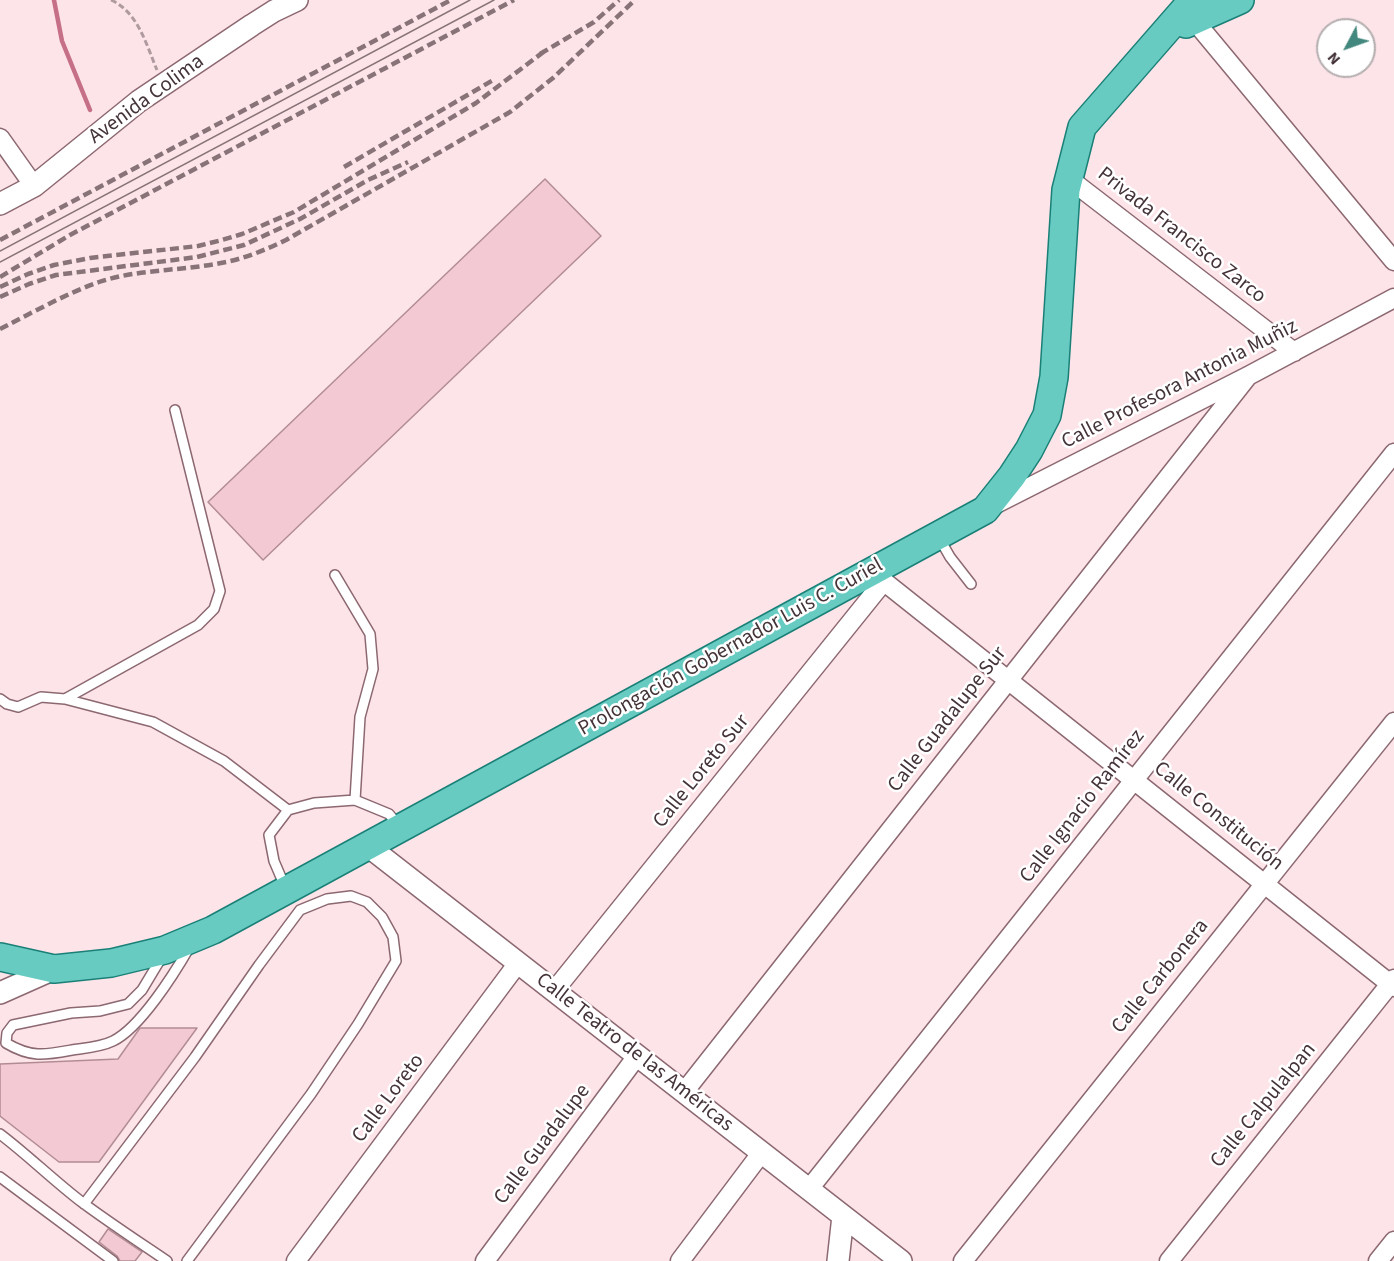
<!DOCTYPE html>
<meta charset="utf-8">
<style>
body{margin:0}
#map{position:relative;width:1394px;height:1261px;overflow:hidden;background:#fde4e9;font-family:"Source Sans 3",sans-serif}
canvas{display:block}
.north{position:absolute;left:1316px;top:18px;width:60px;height:60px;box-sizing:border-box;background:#fff;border:2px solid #b4aeaf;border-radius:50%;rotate:229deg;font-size:16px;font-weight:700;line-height:24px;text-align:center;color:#443438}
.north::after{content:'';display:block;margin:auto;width:21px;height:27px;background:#43887e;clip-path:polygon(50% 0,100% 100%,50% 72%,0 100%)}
</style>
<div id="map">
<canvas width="1394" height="1261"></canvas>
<div class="north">N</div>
</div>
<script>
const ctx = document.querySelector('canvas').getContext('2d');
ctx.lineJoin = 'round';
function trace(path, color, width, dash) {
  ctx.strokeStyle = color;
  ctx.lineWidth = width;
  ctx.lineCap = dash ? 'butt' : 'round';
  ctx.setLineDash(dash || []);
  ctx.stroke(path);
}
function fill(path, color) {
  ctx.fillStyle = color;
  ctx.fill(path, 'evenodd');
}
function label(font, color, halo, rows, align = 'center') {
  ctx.font = font + ' "Source Sans 3",sans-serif';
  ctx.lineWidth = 5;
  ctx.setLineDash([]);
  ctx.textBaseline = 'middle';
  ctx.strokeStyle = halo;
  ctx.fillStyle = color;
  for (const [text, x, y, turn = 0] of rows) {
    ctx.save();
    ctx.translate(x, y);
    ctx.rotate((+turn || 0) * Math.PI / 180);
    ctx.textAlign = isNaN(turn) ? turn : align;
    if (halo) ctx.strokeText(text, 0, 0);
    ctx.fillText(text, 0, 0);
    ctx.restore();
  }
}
trace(new Path2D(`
 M54,0L62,41L90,110`), '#c67087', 4.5);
const building = new Path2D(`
 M545,179L601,236L263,560L208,502Z
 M140,1028H197L99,1162H59L0,1116V1064L118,1059Z
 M108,1229L142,1252L135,1261H120L117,1256L99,1242Z`);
fill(building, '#f3cad3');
trace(building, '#b28c94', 1.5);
const service = new Path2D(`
 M938,536L950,557L971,584
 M335,575L370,634L373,669L360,717L355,800
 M0,699L7,704L18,707L41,697L65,699L153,722L224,761L288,810
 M65,699L198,625L214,609L220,591L175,410
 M286,889L274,861L269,835L288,810L314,803L355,800L389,814L399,826
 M163,955L142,990L128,1004L100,1011L71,1013L13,1025L7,1033L6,1043C31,1058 45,1055 72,1050C86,1048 101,1047 113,1041C140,1028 174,974 189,948
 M0,1134C29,1156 54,1181 83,1203C110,1223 139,1242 167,1261
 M0,1177L113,1261
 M84,1204L195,1057L259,965L300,910L327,899L351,896L367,902L382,917L393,937L396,961L358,1024L311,1094L187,1261`);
const minor = new Path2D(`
 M1188,13L1394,261
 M0,138L34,186
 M1068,178L1294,352
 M992,506L1248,376L1394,298
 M872,572L1394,987
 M554,991L884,581
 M684,1092L1248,376
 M809,1189L1394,453
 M296,1261L518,963
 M485,1261L637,1056
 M680,1261L762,1152
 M963,1261L1394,722
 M1169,1261L1394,979
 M1378,1261L1394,1241`);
const tertiary = new Path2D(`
 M0,204L34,186L139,101L252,25L274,11L297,0
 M368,846L901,1261
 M0,993L54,969
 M838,1261L843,1216`);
const primary = new Path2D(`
 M1186,24L1240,0
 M0,957L54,969L111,963L165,950L213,930L985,510L1012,476L1029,450L1047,415L1054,377L1066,190L1082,127L1185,9L1202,0`);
trace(service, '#8c6871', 12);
trace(minor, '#8c6871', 21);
trace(tertiary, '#8c6871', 24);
trace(primary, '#1a8077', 30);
trace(new Path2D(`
 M111,0C138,12 146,44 157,70`), '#af9a9f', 3, [6, 3]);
trace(service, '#fff', 9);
trace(minor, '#fff', 18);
trace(tertiary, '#fff', 21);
trace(primary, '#68cbc2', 27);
trace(new Path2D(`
 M0,251L470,0
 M0,262L494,0`), '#877378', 1.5);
trace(new Path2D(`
 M540,54L594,22L619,0
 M344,167L495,79
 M0,240L451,0
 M0,277L70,235L514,0
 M0,287L28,274L54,265L90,258L198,246L222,240L242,234L294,212L476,103L546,50
 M0,297L29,284L56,275L197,257L244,245L300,219L368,180L408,162
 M0,329C32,313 65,294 99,282C138,269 181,271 221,263C244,259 265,250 286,240L510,112L553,78L635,0`), '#877378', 4.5, [9, 4.5]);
label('21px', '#443438', '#fff', [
 ["Avenida Colima",147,100,-36],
 ["Privada Francisco Zarco",1181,236,38],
 ["Calle Profesora Antonia Muñiz",1180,385,-27],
 ["Prolongación Gobernador Luis C. Curiel",731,648,-29],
 ["Calle Guadalupe Sur",948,720,-52],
 ["Calle Loreto Sur",702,772,-51],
 ["Calle Ignacio Ramírez",1083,807,-52],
 ["Calle Constitución",1218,817,39],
 ["Calle Carbonera",1161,977,-51],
 ["Calle Teatro de las Américas",634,1053,38],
 ["Calle Loreto",389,1099,-53],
 ["Calle Calpulalpan",1264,1106,-51],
 ["Calle Guadalupe",543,1145,-53]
]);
</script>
